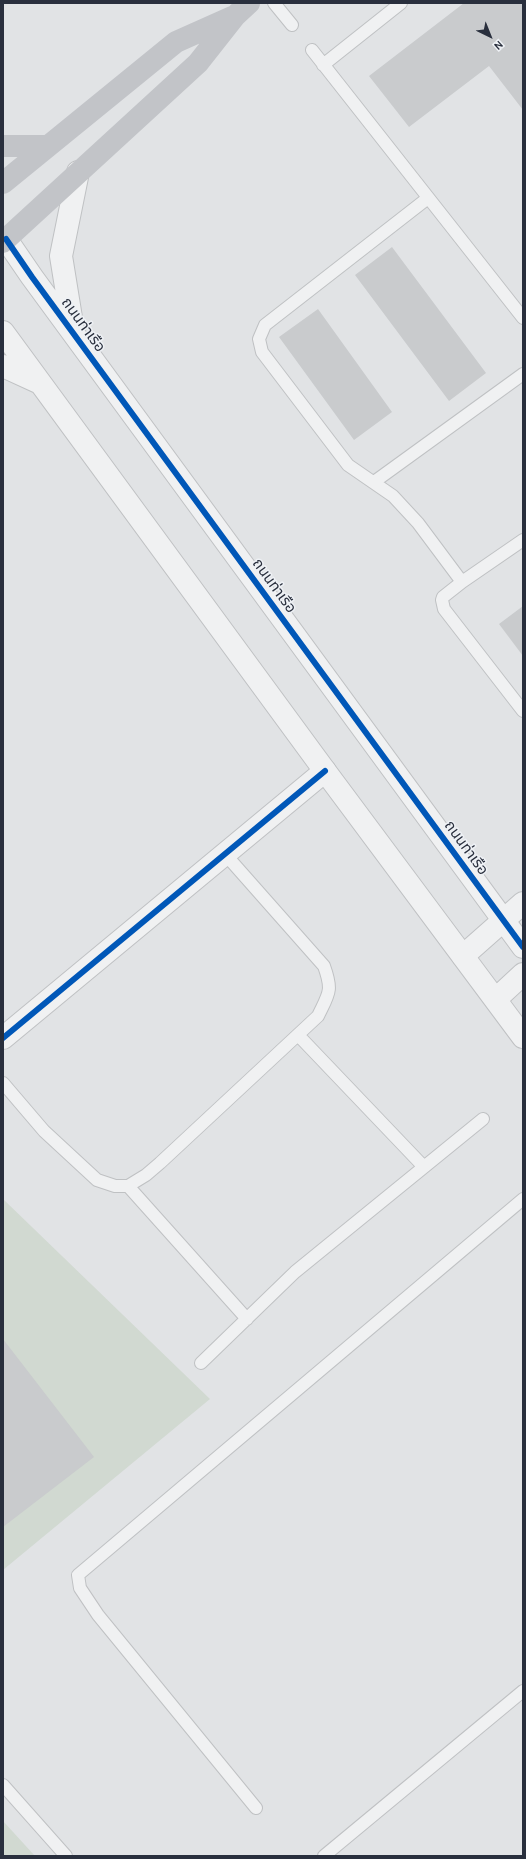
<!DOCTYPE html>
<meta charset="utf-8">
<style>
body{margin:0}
#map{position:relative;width:526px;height:1859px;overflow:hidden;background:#e1e3e5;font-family:Karla,sans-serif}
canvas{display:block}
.frame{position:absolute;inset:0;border:4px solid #292f3d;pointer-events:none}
.north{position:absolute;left:470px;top:16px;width:40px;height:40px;-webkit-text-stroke:3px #eef1f5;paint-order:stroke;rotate:137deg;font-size:11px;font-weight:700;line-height:16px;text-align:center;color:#292f3d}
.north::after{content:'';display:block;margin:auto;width:14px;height:18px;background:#292f3d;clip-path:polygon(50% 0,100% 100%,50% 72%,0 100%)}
</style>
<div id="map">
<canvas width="526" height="1859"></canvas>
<div class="frame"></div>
<div class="north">N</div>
</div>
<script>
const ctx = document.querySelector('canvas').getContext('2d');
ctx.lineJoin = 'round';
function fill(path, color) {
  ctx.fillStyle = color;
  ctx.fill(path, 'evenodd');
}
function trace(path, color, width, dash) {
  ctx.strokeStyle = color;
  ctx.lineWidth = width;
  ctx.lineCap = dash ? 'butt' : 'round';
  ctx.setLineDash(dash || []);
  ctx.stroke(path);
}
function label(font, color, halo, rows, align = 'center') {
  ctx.font = font + ' Karla,"Noto Sans Thai",sans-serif';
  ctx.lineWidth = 3;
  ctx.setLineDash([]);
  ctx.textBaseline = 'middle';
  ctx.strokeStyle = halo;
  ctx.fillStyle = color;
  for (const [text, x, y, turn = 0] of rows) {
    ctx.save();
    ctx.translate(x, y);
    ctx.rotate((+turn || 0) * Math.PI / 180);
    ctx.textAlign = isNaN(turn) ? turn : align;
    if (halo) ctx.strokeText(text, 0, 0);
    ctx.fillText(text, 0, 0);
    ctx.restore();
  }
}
fill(new Path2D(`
 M3,1199L210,1399L3,1570Z
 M3,1821L35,1856H3Z`), '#d1d9d1');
fill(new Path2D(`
 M464,3H523V110L489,66L409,127L369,76Z
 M392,247L486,373L449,401L355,275Z
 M318,309L392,412L354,440L279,337Z
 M523,606V656L499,624Z
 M3,1339L94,1457L3,1527Z`), '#c9cbcd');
const service = new Path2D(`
 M274,3L292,25
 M312,50L523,318
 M323,65L401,3
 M428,198L265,325L259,339L262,352L348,465L393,496L418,523L462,582
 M374,482L523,374
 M523,540L462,582L443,597L442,600L444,609L523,711
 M298,1035L424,1167
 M3,1083L44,1131L97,1180L115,1186H128L146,1175L160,1163L318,1016C329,993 333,991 324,966L225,854
 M128,1186L247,1319
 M201,1363L295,1272L483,1119
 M3,1785L66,1856
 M256,1808L98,1615L80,1588L78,1575L523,1199
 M324,1856L523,1691`);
const minor = new Path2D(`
 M463,956L523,903
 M496,999L523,974
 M3,1038L325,771`);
const tertiary = new Path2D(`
 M6,239L32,277L523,947
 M73,330L61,256L78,172
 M3,332L325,771L523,1037
 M3,366L38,382`);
trace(service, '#bfc1c3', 14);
trace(minor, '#bfc1c3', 24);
trace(tertiary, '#bfc1c3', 24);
trace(service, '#f0f1f2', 12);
trace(minor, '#f0f1f2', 22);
trace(tertiary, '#f0f1f2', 22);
trace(new Path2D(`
 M3,146H47
 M3,183L176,42L232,17
 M3,242L198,63L235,16L249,3`), '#c2c4c8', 22);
trace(new Path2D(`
 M6,239L32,277L523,947
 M3,1038L325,771`), '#0057b8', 6);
label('15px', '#292f3d', '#eef1f5', [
 ["ถนนท่าเรือ",83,325,54],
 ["ถนนท่าเรือ",274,586,54],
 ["ถนนท่าเรือ",466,848,54]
]);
</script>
